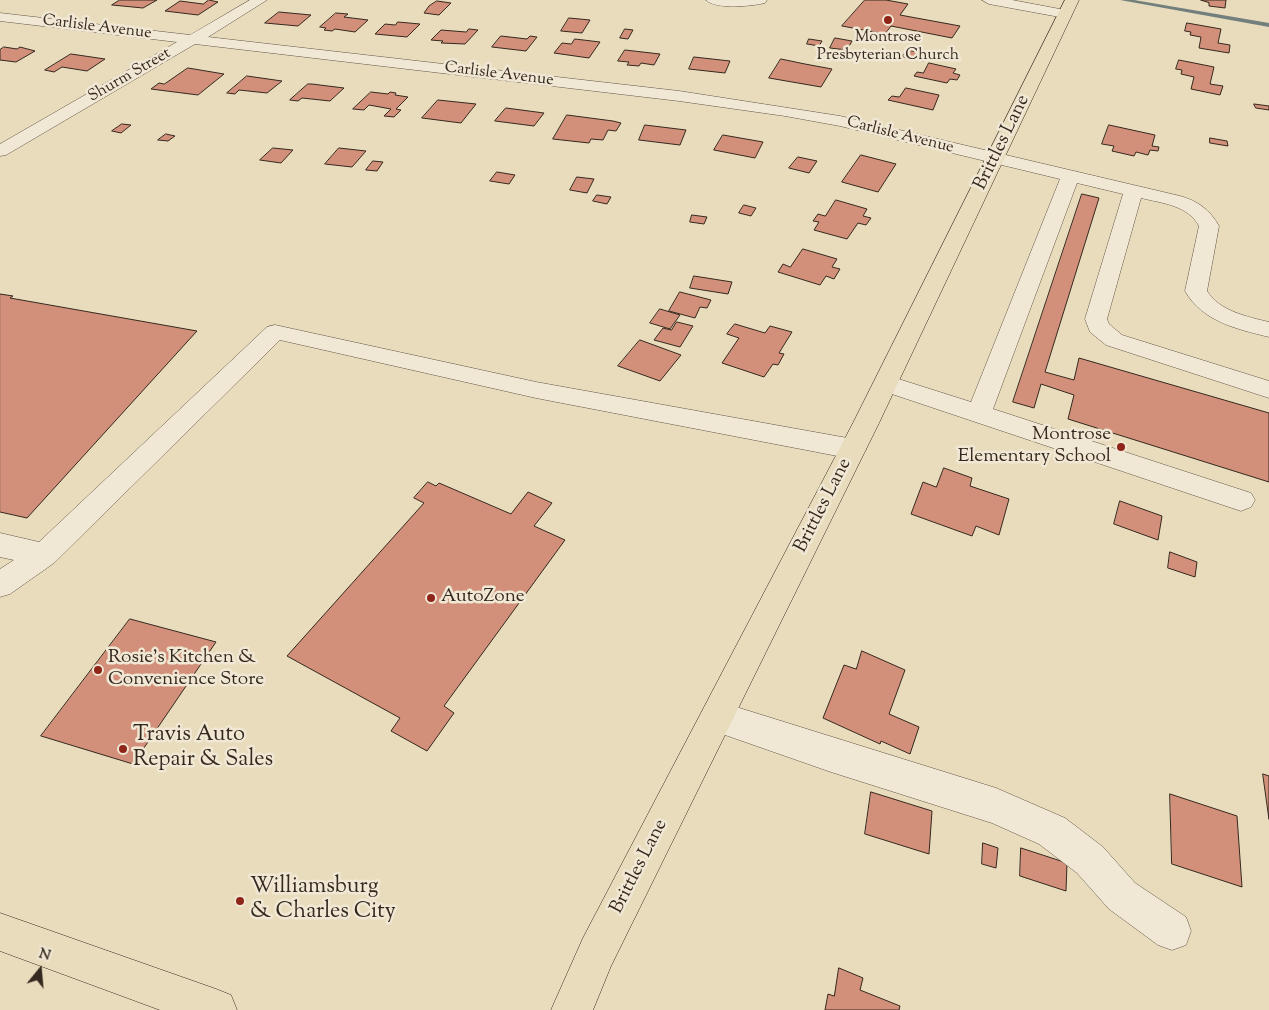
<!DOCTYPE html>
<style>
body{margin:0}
#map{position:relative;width:1269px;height:1010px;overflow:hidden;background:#e8dcbd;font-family:"Sorts Mill Goudy",serif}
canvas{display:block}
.north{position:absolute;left:15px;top:945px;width:50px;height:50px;-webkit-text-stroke:4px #f0e8d4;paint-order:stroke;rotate:17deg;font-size:14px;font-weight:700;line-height:20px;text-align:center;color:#35281e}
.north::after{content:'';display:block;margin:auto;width:18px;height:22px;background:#35281e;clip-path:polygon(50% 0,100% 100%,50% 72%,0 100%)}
</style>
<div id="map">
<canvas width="1269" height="1010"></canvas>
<div class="north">N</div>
</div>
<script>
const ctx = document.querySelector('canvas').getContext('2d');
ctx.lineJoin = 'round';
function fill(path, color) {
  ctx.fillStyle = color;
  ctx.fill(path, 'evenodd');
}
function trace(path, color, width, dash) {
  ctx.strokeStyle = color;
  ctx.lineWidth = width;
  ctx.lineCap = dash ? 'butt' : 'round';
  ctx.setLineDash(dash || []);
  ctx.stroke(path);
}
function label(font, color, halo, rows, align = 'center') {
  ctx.font = font + ' "Sorts Mill Goudy",serif';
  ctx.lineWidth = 5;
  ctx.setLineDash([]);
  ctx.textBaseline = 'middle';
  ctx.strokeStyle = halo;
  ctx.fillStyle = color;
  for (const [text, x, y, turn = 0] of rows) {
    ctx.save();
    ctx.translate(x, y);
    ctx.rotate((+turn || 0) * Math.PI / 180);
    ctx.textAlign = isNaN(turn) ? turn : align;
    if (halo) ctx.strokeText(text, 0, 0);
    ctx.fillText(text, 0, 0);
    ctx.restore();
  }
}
fill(new Path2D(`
 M1120,0H1134L1269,23V27Z`), '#727f7c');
const building = new Path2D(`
 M120,0H157L143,8L112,5Z
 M209,0L218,2L198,15L165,11L180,1L203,4Z
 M865,0H886L908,4L900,15L960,26L952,38L891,26L885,34L842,26Z
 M1201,0H1226L1225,8L1209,6V3Z
 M437,1L451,3L439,15L424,13L429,6Z
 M279,12L311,15L298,26L265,23Z
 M336,13L348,14L344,17L368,20L355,32L335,29L332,31L324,30L326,28L320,27Z
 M569,18L590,20L582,33L561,31Z
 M398,22L420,24L407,37L375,34L385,24L395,25Z
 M1187,23L1221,29L1218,43L1230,45L1229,53L1199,48L1201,37L1190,35L1191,32L1185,31Z
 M469,29L478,30L465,44L441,43L443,41L431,40L441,30L466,32Z
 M625,29L633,30L628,39L620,38Z
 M501,36L527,39L530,36L537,37L526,51L492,47Z
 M835,38L852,41L847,50L830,48Z
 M575,39L600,42L589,58L554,53L562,43L571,44Z
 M809,39L822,41L819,46L807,44Z
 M4,47L17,49L20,47L35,51L16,62L0,60V50Z
 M625,50L660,54L654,65L641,63L639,66L627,65L629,62L618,61Z
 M907,50L928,54L924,61L902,57Z
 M71,54L105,59L87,71L62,67L54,72L45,70Z
 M694,57L730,61L725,73L689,69Z
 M781,59L805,64L832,69L821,87L769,78Z
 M1179,60L1214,67L1210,84L1223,86L1220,95L1191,89L1194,77L1181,74L1182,70L1176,69Z
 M929,63L956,69L953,73L960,75L957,80L950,79L947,83L914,76L917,72L923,73Z
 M188,68L224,74L198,95L151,89L159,83L164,84Z
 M247,76L282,81L267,93L239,90L235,94L227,93Z
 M308,84H312L344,88L330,101L302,98L298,101L290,100Z
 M906,88L939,95L933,110L888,100L892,96L899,97Z
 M371,92L388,94L390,92L396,93L395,95L408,97L396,109L401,110L394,117L384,116L391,109L369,105L364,110L353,109Z
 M438,100L476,104L461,123L422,118Z
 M1254,104L1269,106V110L1256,108Z
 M506,108L544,113L534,126L495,121Z
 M567,115L613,121L621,123L616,131L608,130L603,140L591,139L589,143L553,139Z
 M122,124L131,125L121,133L112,131Z
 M645,125L686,130L680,145L639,140Z
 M1109,125L1155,135L1152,146L1159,147L1158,151L1150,150L1148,155L1136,152L1134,156L1112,151L1114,146L1102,144Z
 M166,134L175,136L168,141L158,140Z
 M723,135L763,142L755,158L714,150Z
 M1210,138L1227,141L1228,146L1210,143Z
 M273,148L293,150L281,163L260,160Z
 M339,148L366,151L352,167L325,164Z
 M861,155L896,164L878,192L842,182Z
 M798,157L817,161L809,173L789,168Z
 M373,161L383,162L377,171L366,170Z
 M497,172L515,175L509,184L490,181Z
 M577,177L594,179L587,193L570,190Z
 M1082,194L1099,198L1045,372L1074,380L1079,358L1269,413V482L1068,419L1074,395L1041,384L1034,408L1013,402Z
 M597,195L611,197L607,204L593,201Z
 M836,200L867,209L863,216L871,218L866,225L858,223L847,239L814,230L819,222L813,221L818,214L825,216Z
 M744,205L756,208L751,216L739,213Z
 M692,215L707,217L704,224L690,222Z
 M803,249L837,259L832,267L840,269L834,279L826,276L820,285L778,272L783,264L790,267Z
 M694,276L732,282L728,294L690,288Z
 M680,292L711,300L707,308L700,307L695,318L669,311Z
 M0,294L13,296L10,298L197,331L27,518L0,512Z
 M660,309L680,315L670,329L650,323Z
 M677,322L693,326L680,347L654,340L663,328L671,330Z
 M735,324L765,333L770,326L792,332L779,353L784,354L778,365L773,364L764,377L722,363L739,338L727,334Z
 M640,340L681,355L660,381L618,366Z
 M944,468L972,478L970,486L1009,499L999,535L976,526L972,536L911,514L923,482L936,487Z
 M428,482L436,486L439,483L511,514L528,492L552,503L534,526L565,540L444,706L454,713L427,751L391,731L400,718L287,656L424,503L414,498Z
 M1120,501L1162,516L1158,540L1114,524Z
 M1170,552L1197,562L1195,577L1168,568Z
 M130,619L216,642L133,764L41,736Z
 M862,651L905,670L889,714L919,727L910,754L881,741L880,744L823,718L844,665L856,669Z
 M1263,774L1269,776V819Z
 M871,792L932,811L929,854L865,834Z
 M1170,794L1237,816L1242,887L1172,864Z
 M983,843L998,848L996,868L982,864Z
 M1021,848L1067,863L1066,891L1020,876Z
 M839,968L863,978L860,990L900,1006L899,1010H825L828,994L834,996Z`);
fill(building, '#d2907a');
trace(building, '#35281e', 1);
const minor = new Path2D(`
 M250,0H267L208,37L679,91L840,116L1180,196C1198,201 1210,210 1219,226L1207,291C1219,311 1248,317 1269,322V337C1237,329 1203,322 1185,291L1199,226C1188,205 1161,203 1141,198L1107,319L1109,324L1122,335L1269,381V398L1106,345L1090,332L1085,319L1123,194L1077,183L993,409L1251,493L1255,500L1251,507L1241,511L877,389L874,383L877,377L886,375L971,402L1060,179L840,126L785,116L679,101L195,44L6,155L0,156V144L177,42L0,21V13L190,35Z
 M706,0H767L765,3C753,6 715,10 706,0Z
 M982,0H1012L1065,10L1070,11L1072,14L1070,17L1065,18L989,4Z
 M275,325L536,382L853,439L862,442L866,449L862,456L853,459L536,398L280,340L54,563L10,594L0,597V569L14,560L0,557V533L39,542L267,327Z
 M717,701L996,788L1065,818L1103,847L1135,883L1186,917L1191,931L1186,945L1172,950L1158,945L1109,909L1077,873L1039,844L992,823L831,772L705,728L700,717L705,706Z`);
const major = new Path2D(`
 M1065,0H1079L879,423L611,966L593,1010H551L583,938L853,423Z
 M0,913L216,989L231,995L237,1010H160L0,951Z`);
trace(minor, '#625546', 1);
trace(major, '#35281e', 1);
fill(minor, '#f0e8d4');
fill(major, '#e8dcbd');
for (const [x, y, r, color] of [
 [888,20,5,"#8f2418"],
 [1121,447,5,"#8f2418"],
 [431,598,5,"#8f2418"],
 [98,670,5,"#8f2418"],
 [123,749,5,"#8f2418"],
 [240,901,5,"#8f2418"]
]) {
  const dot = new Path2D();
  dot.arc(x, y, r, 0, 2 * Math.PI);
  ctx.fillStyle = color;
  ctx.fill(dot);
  trace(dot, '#f0e8d4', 2);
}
label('16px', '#35281e', '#f0e8d4', [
 ["Carlisle Avenue",97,28,7],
 ["Carlisle Avenue",499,75,7],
 ["Shurm Street",130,76,-30],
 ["Carlisle Avenue",900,136,14]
]);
label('16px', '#35281e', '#f0e8d4', [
 ["Montrose",888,38],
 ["Presbyterian Church",888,56]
]);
label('19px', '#35281e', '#f0e8d4', [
 ["Brittles Lane",1003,143,-64],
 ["Brittles Lane",824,506,-63],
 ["Brittles Lane",640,867,-63]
]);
label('19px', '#35281e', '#f0e8d4', [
 ["Montrose",1111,436,"right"],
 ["Elementary School",1111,458,"right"],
 ["AutoZone",441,598],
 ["Rosie's Kitchen &",108,659],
 ["Convenience Store",108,681]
], 'left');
label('22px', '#35281e', '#f0e8d4', [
 ["Travis Auto",133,736],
 ["Repair & Sales",133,761],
 ["Williamsburg",250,888],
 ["& Charles City",250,913]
], 'left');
</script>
